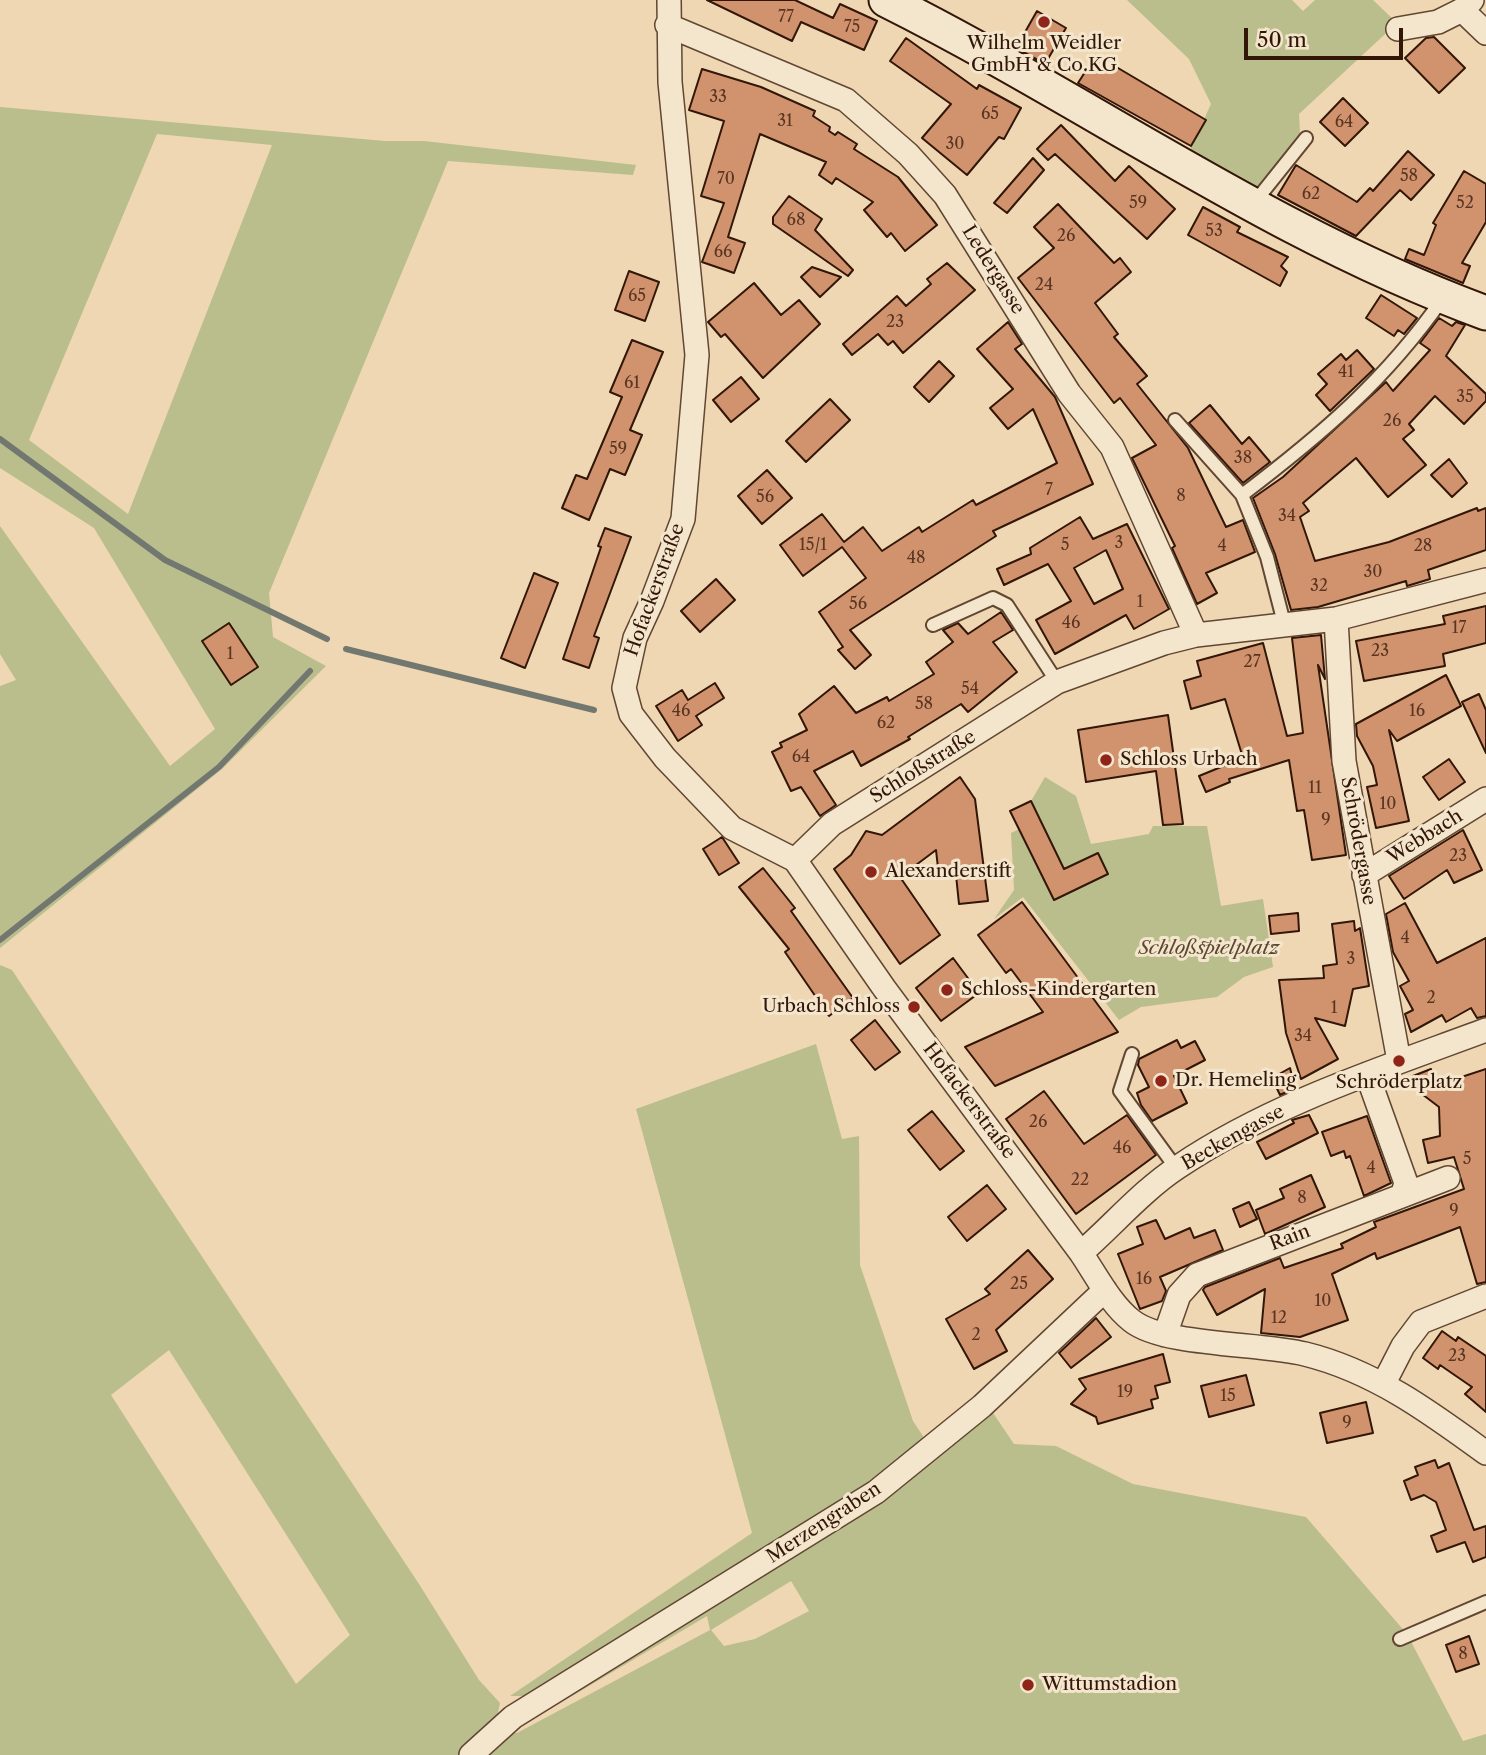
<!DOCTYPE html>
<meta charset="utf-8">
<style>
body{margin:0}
#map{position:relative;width:1486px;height:1755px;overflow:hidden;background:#eed7b2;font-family:"Libre Caslon Text",serif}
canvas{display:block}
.scale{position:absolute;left:1244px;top:28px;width:159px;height:32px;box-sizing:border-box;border:4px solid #321608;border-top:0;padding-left:9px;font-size:21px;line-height:24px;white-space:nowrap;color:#321608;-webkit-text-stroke:5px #f4e5cd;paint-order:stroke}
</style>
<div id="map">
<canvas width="1486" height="1755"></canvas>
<div class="scale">50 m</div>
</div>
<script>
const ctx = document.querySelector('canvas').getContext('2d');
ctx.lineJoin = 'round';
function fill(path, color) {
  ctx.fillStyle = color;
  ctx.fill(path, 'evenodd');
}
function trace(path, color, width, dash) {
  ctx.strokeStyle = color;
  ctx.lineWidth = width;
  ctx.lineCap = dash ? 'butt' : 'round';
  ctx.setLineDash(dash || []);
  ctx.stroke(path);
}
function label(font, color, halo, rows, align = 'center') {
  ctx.font = font + ' "Libre Caslon Text",serif';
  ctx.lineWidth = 6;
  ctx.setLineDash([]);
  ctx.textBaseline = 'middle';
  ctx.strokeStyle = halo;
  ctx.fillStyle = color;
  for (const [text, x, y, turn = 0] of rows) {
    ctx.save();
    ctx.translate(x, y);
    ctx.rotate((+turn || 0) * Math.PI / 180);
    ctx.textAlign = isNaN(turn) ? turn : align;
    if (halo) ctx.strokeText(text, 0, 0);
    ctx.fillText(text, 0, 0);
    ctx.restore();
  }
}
fill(new Path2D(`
 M1127,0H1292L1303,11L1315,0H1373L1397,23L1299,114L1300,133L1256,188L1190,150L1211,104L1189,59Z
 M0,107L385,141H424L636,165L633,175L448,161L269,593L273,637L326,666L222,769L0,948V686L16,680L0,654V526L170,766L215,729L94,528L0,468ZM157,134L272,145L128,514L29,440Z
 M1045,777L1076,796L1091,844L1149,834L1153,826H1207L1221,906L1263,899L1273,967L1244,977L1217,997L1141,1007L1119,1020L1023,897L994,919L1014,890L1011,833L1019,829L1054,900L1108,874L1064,869L1031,801Z
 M0,965L12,970L419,1584L479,1680L500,1703L496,1722L506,1732L517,1733L710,1630L707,1616L545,1712L527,1717L989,1407L1014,1444L1056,1446L1133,1484L1306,1517L1407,1634L1463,1741L1486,1734V1755H0ZM169,1350L350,1635L296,1684L111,1395ZM791,1581L809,1611L755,1639L724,1646L711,1630Z
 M816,1044L842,1139L859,1136L860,1265L913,1421L925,1439C802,1538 660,1614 525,1696H510L752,1533L636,1109Z`), '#b9be8c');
trace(new Path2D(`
 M0,439L165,560L327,639
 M346,649L594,710
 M0,940L219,767L310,671`), '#727770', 6);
const building = new Path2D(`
 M707,0H795L833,18L840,4L877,21L864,50L801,22L792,41Z
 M1037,11L1066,28L1045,64L1016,48Z
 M1434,37L1465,68L1439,93L1405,58L1426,38Z
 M906,38L977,89L979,85L1021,108L1004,139L999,137L967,175L922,138L951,104L890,61Z
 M1096,55L1206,120L1191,146L1078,83Z
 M702,69L761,87L815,111L813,116L830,127L829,131L835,135L838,132L857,144L854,149L898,177L937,225L905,251L891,233L887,237L864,210L873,202L836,178L832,184L819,175L826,162L760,134L728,237L745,243L734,273L702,262L724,203L701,196L724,121L689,110Z
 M1343,98L1368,123L1345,146L1320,122Z
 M1061,125L1115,181L1129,166L1175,209L1147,239L1055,154L1048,160L1037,149Z
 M1408,151L1434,175L1411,200L1400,190L1356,236L1278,195L1296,165L1357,202L1370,188L1373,191Z
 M1033,158L1044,170L1007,213L994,203Z
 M1464,171L1486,184V222L1462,263L1470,266L1463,283L1405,259L1409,249L1424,255L1436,225L1433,223Z
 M789,196L822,219L815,230L853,270L848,276L773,224V217Z
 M1058,204L1114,263L1120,258L1131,272L1095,303L1118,334L1114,337L1147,376L1137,384L1188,448L1226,527L1243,520L1255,552L1206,573L1217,593L1197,604L1172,548L1175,546L1132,458L1156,445L1120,398L1114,403L1018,278L1054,248L1034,227Z
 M1203,207L1240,227L1237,232L1288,257L1281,266L1287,272L1280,286L1188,235Z
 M947,263L975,290L903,353L893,341L888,345L878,334L852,355L843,344L897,296L906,306L931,284L927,279Z
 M812,267L841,277L820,297L801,277Z
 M629,271L659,282L645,321L615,310Z
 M754,283L781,315L799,300L820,324L763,378L725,334L721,337L708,322Z
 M1381,295L1417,318L1404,334L1398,330L1394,336L1366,318Z
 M1439,318L1452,326L1456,322L1465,325L1446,356L1486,394V401L1464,424L1435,396L1409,424L1414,430L1403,439L1426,465L1388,497L1356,458L1303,503L1309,511L1300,517L1315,561L1389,542L1477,508L1478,511L1486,508V550L1428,570L1430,579L1407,586L1406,581L1318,607L1291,610L1275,554L1253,498L1283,477L1386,382L1393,391L1430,350L1420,343Z
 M1008,322L1022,344L1015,349L1055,397L1093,484L993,531L996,536L850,630L871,655L855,669L838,650L843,647L819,612L866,578L842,547L803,576L780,545L822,514L844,542L863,527L882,551L919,527L922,532L973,500L976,505L1057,463L1033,409L1008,429L990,408L1013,389L977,349Z
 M632,340L663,352L630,430L642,435L625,475L610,469L589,520L562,508L576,475L587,479L622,397L610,392Z
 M1357,350L1374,369L1330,411L1316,395L1327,384L1318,374L1341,354L1346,360Z
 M939,361L954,376L929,402L914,387Z
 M741,377L759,399L731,422L713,400Z
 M830,399L850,420L806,462L786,441Z
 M1210,405L1242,444L1249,437L1270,462L1243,483L1189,423Z
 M1449,459L1467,483L1452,497L1431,475Z
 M767,470L792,498L762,524L738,496Z
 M1080,517L1093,539L1127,524L1169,609L1134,629L1126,615L1055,654L1036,620L1071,601L1048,564L1004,585L997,569L1031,554L1030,548ZM1106,550L1123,589L1094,604L1074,568Z
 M605,528L631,537L594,636L599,638L589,668L563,659L601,547L598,546Z
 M534,573L558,583L525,668L501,658Z
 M716,579L735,600L700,632L681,611Z
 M1486,606V643L1443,654L1445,666L1364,681L1356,641L1445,624L1443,616Z
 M1001,612L1013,630L993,642L1017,672L968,712L961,704L908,737L910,739L861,766L853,751L814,771L836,805L820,816L801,787L791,791L772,752L782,747L780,743L807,730L799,714L834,686L856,713L887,697L889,701L934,674L926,662L953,642L943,630L958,623L968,634Z
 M229,623L258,667L231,685L202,641Z
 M1321,635L1325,679L1318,665L1346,855L1312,860L1304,810L1297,811L1289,760L1229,779L1230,782L1206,792L1199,776L1243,758L1225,699L1191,709L1184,681L1201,676L1197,661L1263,643L1287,736L1303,733L1292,638Z
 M1446,675L1461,706L1397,741L1389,730L1409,821L1376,828L1367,787L1377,785L1373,766L1357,736L1356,724Z
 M715,683L724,698L696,716L702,725L678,741L656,706L682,690L688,700Z
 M1479,694L1486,710V753L1462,702Z
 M1168,715L1183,824L1163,825L1156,771L1086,782L1078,730Z
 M1449,759L1465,782L1439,800L1423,777Z
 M960,777L975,799L988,901L959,904L956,875L939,877L936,850L900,877L940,935L900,964L834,869L851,855L866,831L882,835Z
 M1031,801L1064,869L1098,853L1108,874L1054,900L1010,811Z
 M1463,830L1482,870L1454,883L1447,870L1404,899L1389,876Z
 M722,837L739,863L719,875L703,849Z
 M763,868L795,908L791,911L853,998L829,1016L785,952L789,949L739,887Z
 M1022,902L1118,1032L995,1086L965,1047L1043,1012L1011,969L1006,973L978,935Z
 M1405,903L1437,963L1486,938V1016L1477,1018L1471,1008L1446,1022L1442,1015L1411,1032L1405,1014L1413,1010L1400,986L1409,981L1393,952L1386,914Z
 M1298,913L1299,931L1271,934L1269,916Z
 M1354,921L1355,931L1360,928L1369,986L1353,989L1345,1026L1315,1018L1338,1059L1301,1079L1286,1033L1279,980L1324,978L1323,966L1337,964L1332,924Z
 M953,958L979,993L941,1021L916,988Z
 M875,1020L900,1052L875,1070L851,1040Z
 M1177,1040L1181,1048L1195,1041L1205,1060L1174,1076L1187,1103L1152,1121L1141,1105L1137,1093L1149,1087L1138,1065L1139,1059Z
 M1290,1068L1295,1088L1280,1095L1272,1078Z
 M1431,1069L1437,1085L1486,1069V1282L1477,1284L1460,1227L1377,1259L1375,1253L1332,1274L1348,1320L1300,1337L1261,1333L1265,1289L1217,1315L1203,1290L1205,1287L1280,1258L1284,1268L1343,1248L1341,1244L1376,1227L1374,1222L1464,1189L1454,1157L1428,1163L1423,1140L1440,1136L1439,1107L1418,1091L1413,1076Z
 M1044,1091L1084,1144L1127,1115L1156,1155L1076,1214L1006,1119Z
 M932,1111L964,1151L940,1170L908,1130Z
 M1309,1115L1318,1133L1266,1159L1257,1142L1294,1123L1292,1120Z
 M1367,1116L1391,1183L1364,1196L1350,1156L1346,1158L1344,1151L1331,1156L1322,1132Z
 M1311,1175L1325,1207L1265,1234L1256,1210L1284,1198L1280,1189Z
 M987,1185L1006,1209L967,1241L948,1217Z
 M1249,1202L1257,1219L1240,1227L1233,1209Z
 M1156,1220L1165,1239L1190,1228L1194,1238L1215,1230L1223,1250L1160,1277L1166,1291L1162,1301L1140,1309L1118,1254L1143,1244L1137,1227Z
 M1028,1250L1053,1279L996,1330L1007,1351L974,1369L946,1319L990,1294L985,1289Z
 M1096,1318L1111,1337L1071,1368L1059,1353Z
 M1442,1331L1456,1341L1458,1337L1486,1356V1412L1465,1394L1472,1387L1440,1365L1438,1369L1423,1358Z
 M1163,1354L1170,1382L1155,1386L1158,1398L1151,1400L1153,1408L1098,1424L1096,1417L1071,1404L1086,1389L1079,1379Z
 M1246,1375L1254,1405L1209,1417L1201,1386Z
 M1366,1402L1373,1433L1327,1443L1320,1413Z
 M1435,1460L1438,1468L1449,1463L1474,1530L1486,1526V1557L1473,1562L1465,1542L1437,1552L1431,1536L1446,1530L1436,1502L1424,1495L1411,1500L1404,1481L1418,1475L1415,1467Z
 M1469,1636L1479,1664L1456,1672L1446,1645Z`);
fill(building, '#d1936e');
trace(building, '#321608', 2);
const lane = new Path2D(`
 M1254,203L1306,138
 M1175,420L1242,495L1267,557L1285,627
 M1242,495C1321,435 1386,380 1443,298
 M933,625L993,598L1007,605L1057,682
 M1132,1054L1120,1091L1176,1168
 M1400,1639L1486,1602`);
const street = new Path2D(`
 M669,0L670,82L697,355L683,519L652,601L635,638L624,688L631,714L665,758L732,828L795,860L884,988L1081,1253C1096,1275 1111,1305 1132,1321C1164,1346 1262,1343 1305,1354C1374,1371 1430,1412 1486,1453
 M1472,0L1462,10L1486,33
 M667,25L846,100L908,154L945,195L1069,393L1112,447L1196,635
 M1398,29L1438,22L1462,10
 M1336,619L1344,761L1399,1061
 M795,860L832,824L1057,682L1164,643L1196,635L1336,619L1486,580
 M1364,875L1486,799
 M1367,1074L1406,1183L1403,1193
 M1081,1253C1113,1225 1143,1190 1178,1167C1271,1104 1381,1069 1486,1030
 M1165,1335L1179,1295L1197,1275L1448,1178
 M1384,1383L1403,1346L1421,1322L1486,1296
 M471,1755L513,1717L876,1492L982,1406L1105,1290`);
const secondary = new Path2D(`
 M886,0C1088,101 1272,235 1486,313`);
trace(lane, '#614632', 16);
trace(street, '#614632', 26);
trace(secondary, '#321608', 37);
trace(lane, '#f4e5cd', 12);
trace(street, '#f4e5cd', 23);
trace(secondary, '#f4e5cd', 33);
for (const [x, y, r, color] of [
 [1044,22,7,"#8f2418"],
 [1106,760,7,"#8f2418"],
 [871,872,7,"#8f2418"],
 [947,990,7,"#8f2418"],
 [914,1007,7,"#8f2418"],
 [1399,1061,7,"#8f2418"],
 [1161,1081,7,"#8f2418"],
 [1028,1685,7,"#8f2418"]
]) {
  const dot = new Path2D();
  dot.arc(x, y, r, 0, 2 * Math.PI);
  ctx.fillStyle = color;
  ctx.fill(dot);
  trace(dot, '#f4e5cd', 2.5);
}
label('16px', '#5a3522', null, [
 ["77",786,17],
 ["75",852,27],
 ["33",718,97],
 ["65",990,114],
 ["31",785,121],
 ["64",1344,122],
 ["30",955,144],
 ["58",1409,176],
 ["70",726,179],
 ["62",1311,194],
 ["59",1138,203],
 ["52",1465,203],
 ["68",796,220],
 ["53",1214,231],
 ["26",1066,236],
 ["66",723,252],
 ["24",1044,285],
 ["65",637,296],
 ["23",895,322],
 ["41",1346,372],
 ["61",632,383],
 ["35",1465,397],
 ["26",1392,421],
 ["59",618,449],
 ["38",1243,458],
 ["7",1049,490],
 ["8",1181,496],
 ["56",765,497],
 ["34",1287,516],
 ["3",1119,543],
 ["15/1",813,545],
 ["5",1065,545],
 ["4",1222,546],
 ["28",1423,546],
 ["48",916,558],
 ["30",1373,572],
 ["32",1319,586],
 ["1",1140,602],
 ["56",858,604],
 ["46",1071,623],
 ["17",1459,628],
 ["23",1380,651],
 ["1",230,654],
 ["27",1252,662],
 ["54",970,689],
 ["58",924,704],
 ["46",681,711],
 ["16",1417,711],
 ["62",886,723],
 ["64",801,757],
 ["11",1315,788],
 ["10",1388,804],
 ["9",1326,820],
 ["23",1458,856],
 ["4",1405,938],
 ["3",1351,959],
 ["2",1431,998],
 ["1",1334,1008],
 ["34",1303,1036],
 ["26",1038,1122],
 ["46",1122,1148],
 ["5",1467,1159],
 ["4",1371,1168],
 ["22",1080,1180],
 ["8",1302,1198],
 ["9",1454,1211],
 ["16",1144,1279],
 ["25",1019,1284],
 ["10",1323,1301],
 ["12",1279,1318],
 ["2",976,1335],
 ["23",1457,1356],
 ["19",1125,1392],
 ["15",1228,1396],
 ["9",1347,1423],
 ["8",1463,1654]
]);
label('19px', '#321608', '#f4e5cd', [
 ["Wilhelm Weidler",1044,44,"center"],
 ["GmbH & Co.KG",1044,66,"center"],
 ["Schloss Urbach",1120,760],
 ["Alexanderstift",885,872],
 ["Schloss-Kindergarten",961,990],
 ["Urbach Schloss",900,1007,"right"],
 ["Dr. Hemeling",1175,1081],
 ["Schröderplatz",1399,1083,"center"],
 ["Wittumstadion",1042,1685]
], 'left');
label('19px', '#321608', '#f4e5cd', [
 ["Ledergasse",993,270,58],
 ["Hofackerstraße",655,590,-70],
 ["Schloßstraße",923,767,-32],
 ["Webbach",1425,837,-32],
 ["Schrödergasse",1358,841,80],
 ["Hofackerstraße",969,1101,53],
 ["Beckengasse",1233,1138,-29],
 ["Rain",1290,1238,-21],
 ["Merzengraben",824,1523,-33]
]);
label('italic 19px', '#5a4830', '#f4e5cd', [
 ["Schloßspielplatz",1209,949]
]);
</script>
